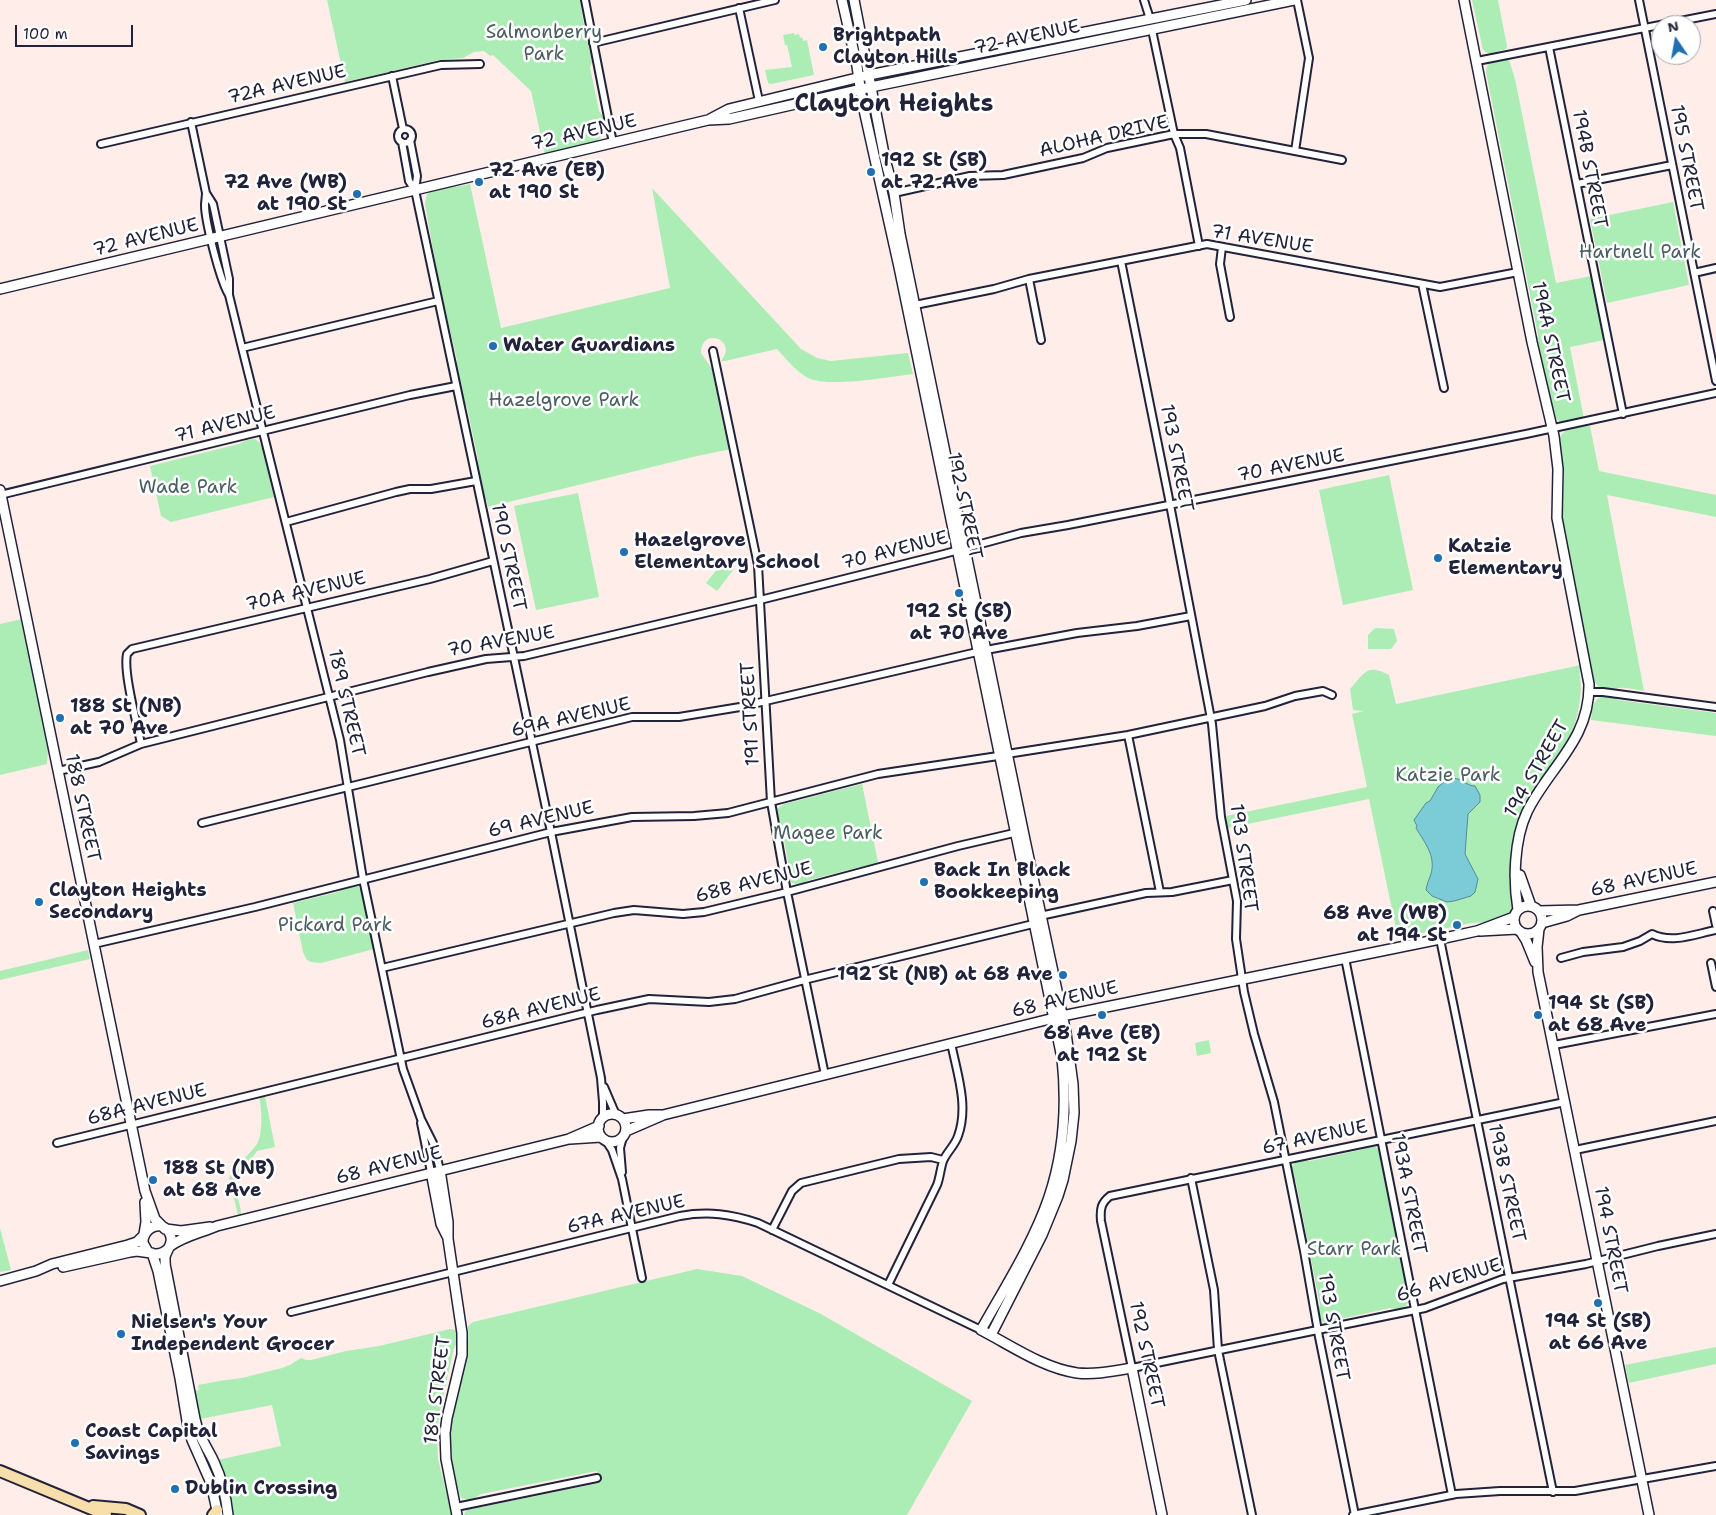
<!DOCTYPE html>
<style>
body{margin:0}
#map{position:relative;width:1716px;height:1515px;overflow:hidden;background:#ffede9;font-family:"Shantell Sans",sans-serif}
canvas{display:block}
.north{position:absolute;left:1651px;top:15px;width:50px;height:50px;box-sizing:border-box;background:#fff;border:1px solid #a7a7b1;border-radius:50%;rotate:348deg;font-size:14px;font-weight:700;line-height:20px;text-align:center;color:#22223b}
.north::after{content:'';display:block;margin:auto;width:18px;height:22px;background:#1f6fb2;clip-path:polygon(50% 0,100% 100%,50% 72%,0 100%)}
.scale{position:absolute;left:15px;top:25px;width:118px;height:22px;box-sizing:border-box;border:2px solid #22223b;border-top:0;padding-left:6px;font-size:15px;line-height:18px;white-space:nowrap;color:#22223b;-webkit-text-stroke:4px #fff;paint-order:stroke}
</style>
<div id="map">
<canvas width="1716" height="1515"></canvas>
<div class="north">N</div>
<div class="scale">100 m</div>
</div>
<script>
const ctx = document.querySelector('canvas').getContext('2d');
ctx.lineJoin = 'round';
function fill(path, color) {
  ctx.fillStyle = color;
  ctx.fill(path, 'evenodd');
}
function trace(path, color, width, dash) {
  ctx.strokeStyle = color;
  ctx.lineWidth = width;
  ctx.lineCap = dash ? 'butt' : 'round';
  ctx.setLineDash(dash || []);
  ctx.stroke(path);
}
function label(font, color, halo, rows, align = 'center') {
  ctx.font = font + ' "Shantell Sans",sans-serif';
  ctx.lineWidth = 5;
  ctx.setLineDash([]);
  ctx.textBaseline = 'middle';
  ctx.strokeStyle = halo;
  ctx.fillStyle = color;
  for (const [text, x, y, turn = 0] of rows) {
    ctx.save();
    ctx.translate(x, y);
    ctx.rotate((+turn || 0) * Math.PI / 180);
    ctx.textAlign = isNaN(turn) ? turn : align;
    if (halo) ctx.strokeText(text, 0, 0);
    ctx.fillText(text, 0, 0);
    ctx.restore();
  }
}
fill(new Path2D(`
 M327,0H580L583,20L592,62L590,67L599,111C609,122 606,137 593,143L545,155L531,91L493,55L490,56L484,51L474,52L463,58L439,60L345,82Z
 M1472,0H1498L1507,46L1506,49L1489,54L1483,50Z
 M794,33L795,35L799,34L800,38L802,37L803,41L807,40L814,75L771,84L768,83L765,70L792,67L787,45H785L783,35Z
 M1501,60H1509L1515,79L1556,283L1591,276L1604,340L1570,347L1584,419L1563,423L1556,419L1536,341L1538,335L1486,72C1486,63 1492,61 1501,60Z
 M470,184L501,328L670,288L652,188L801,349L817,358L831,361L908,353L913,374C887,377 830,388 808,378C796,371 786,359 777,349L725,361H721C739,340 701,326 701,353L712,369L725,434L729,439L731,449L697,456L488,507L487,501L484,499L477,464L478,459L467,407L464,403L456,364L457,360L439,283L425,204L427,194C440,186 456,188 470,184Z
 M1673,202L1689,285L1607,303L1590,219Z
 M1590,426L1599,471L1716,495V517L1607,495L1644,691C1636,690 1626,687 1619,688C1609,690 1599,692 1594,680L1563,518L1564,474L1560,438C1564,427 1579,426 1590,426Z
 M255,439L259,442L262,447L274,497L171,522L161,516L150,466L239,444L247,440Z
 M1389,475L1413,590L1343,605L1319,490Z
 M578,493L599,597L536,610L514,506Z
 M724,561L734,569L717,591L706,583Z
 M22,619L47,737L48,750L47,764L0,775V624Z
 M1375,628L1394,629L1397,641L1391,649H1368V635Z
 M1581,665C1578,672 1581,680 1581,688C1580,702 1578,716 1573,729C1563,754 1544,774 1529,796C1506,834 1512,866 1514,908L1507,915L1489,922L1472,923L1398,938L1369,799L1228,828L1226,816L1367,787L1352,714L1364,711L1353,710L1350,689C1365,673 1366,663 1389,675L1396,704Z
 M1606,696L1614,697L1618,700L1716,713V736L1591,720C1593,709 1592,697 1606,696Z
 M862,784L878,862C871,865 868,870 860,867L809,880L801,885L792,883L788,876L789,867L782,829L778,823L777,809L784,804Z
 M351,885L358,886L362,892L374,949L321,963L311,962L307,960L303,952L293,903L338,892L342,888Z
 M88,950L90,959L0,980V971Z
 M1209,1040L1211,1053L1197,1056L1195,1043Z
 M265,1096L275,1147L257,1151L236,1181C234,1192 241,1204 241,1214L238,1215L229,1178C235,1165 249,1156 257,1144C263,1135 262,1108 259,1097Z
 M1368,1146L1376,1147L1380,1152L1409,1297C1408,1309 1400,1310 1390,1308L1340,1319L1330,1323H1325C1317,1319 1317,1312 1320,1305L1296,1182L1292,1176L1291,1168L1295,1162L1301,1160L1310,1161L1360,1150Z
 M0,1228L11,1270L0,1272Z
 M697,1269L742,1276L821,1314L972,1401L907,1515H464C467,1506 474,1505 482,1507L599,1483L597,1471L481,1494L471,1500L461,1498C458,1491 457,1483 455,1475C452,1461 450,1447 451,1433C453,1396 471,1364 468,1326L473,1322Z
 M450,1329L456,1330L457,1343L454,1348L439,1415L437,1435L438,1459L452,1515H233L232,1505L218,1460L281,1446L272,1405L200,1419L194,1391L199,1390L198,1385L219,1381L242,1378L282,1368L290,1365L301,1358L306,1360H311L346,1351L379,1346Z
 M1716,1347V1364L1629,1383L1625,1365Z`), '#abedb5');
const water = new Path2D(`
 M1453,778C1463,779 1467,786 1475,786L1480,795V802L1468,814L1465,854L1478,879L1475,892L1471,896L1454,901L1447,902L1432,896L1426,890C1427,883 1429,880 1431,874C1436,856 1425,843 1416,828L1417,826L1414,820L1426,803L1430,801L1438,787L1447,779Z`);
fill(water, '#7cccd8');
trace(water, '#588899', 1);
const street = new Path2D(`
 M585,0L613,143
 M1144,0L1150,19
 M1639,0L1716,381
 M739,8L759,101
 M1152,30L1174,134L1180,148L1199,246
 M593,43L775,0
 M1549,47L1623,414
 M1477,61L1716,14
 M392,76L403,129
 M191,122L206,193L213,204L229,279V295L242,348L340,740L363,879L403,1069L421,1119L433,1143L440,1170
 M398 136a7 7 0 1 1 14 0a7 7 0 1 1-14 0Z
 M410,140L417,176L415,190L551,832L601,1078L603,1102V1118
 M402,142L409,181L415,190
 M101,144L441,65L480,64
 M1295,151L1309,58L1297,0
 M1577,184L1672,165
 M206,193C206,197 205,201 205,205C205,221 220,281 229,295
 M894,193L970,176L1003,175L1083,158L1107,148L1174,134H1206L1342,160
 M1222,247L1220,264L1230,317
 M1121,261L1168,494L1212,724L1221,817L1237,901L1236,939L1244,992L1254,1034L1274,1102L1304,1251L1319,1337L1355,1515
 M1694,273L1716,268
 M1029,279L1041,340
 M1422,284L1444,388
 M915,305L994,289L1029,279L1207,244L1440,287L1518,272
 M242,348L438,301
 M713,351L758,565L771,802L787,892L825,1075
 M0,495L410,395L456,386
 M286,522L396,492L410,489H431L476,481
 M986,650L1077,633L1137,626L1191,616
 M1589,692H1603L1716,707
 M1128,735L1160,892
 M141,744C137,723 123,672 127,654L132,649L430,579L493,561
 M1007,754L1128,735L1265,706L1295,696L1323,691L1332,695
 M58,771L99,762L141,744L428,672L486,659L524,656L760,600L944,554L1021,533L1068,525L1526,434L1716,393
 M202,823L632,717H679L740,707L977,652
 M1713,911L1716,925
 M1040,916L1146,893L1172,892L1233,880
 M1440,939L1553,1492
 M94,944L255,907L551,832L632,817L694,816L728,813L878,774L998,756
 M1345,958L1452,1495
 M1561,958L1583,952L1623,947L1640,941L1652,934C1672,944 1695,934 1716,930
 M1711,963L1716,987
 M382,968L614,913L634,910L683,914L704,912L787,892L958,846L1014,833
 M1554,1045L1716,1014
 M604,1087L616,1115
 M1565,1102L1110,1196C1101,1203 1100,1209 1101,1221L1132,1368L1425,1308L1503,1279L1586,1264L1658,1246L1716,1234
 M421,1123L431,1172
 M606,1141L612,1150L622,1179L642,1278
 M57,1143L597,1010L649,999L709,1002L735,999L804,980L1033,924
 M1575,1150L1716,1121
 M622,1172L620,1148L623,1137
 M1191,1178L1214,1290L1218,1350L1252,1515
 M772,1230L792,1191L801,1183L899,1159L931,1157L943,1160
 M888,1285L937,1185C940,1178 941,1164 944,1159C948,1151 955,1145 958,1136C969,1106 957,1073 951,1043
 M291,1312L680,1216C708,1211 731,1214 758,1223L981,1330
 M456,1507L597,1478
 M1353,1515L1456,1494L1500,1491H1575L1716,1466`);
const secondary = new Path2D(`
 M842,0L857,66L862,101L899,267L1062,1058C1067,1105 1064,1152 1049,1197C1034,1242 1004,1289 981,1330C1012,1346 1043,1368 1077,1373C1095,1375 1114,1371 1132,1368L1162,1515
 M854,0L885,159L894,193L900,234L1025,840L1066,1033L1073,1084L1074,1113L1071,1141L1063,1180L1058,1196L1042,1235L991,1335
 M1464,0L1532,342L1554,436L1558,469L1557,518L1589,684C1590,740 1549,767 1527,812C1514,840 1513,880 1518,910
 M710,119L729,109L869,75L1246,0
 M0,289L708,120L729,119L871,87L1294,0
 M0,490L145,1191L155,1219L165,1229
 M1520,875L1531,906
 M1514 920a14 14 0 1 1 28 0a14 14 0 1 1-28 0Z
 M1539,911L1579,910L1716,882
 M1542,923L1567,916L1577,911
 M1539,929L1537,947L1538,972L1649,1515
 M1480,931L1517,929
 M1521,932L1526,940L1535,962
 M598 1128a14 14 0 1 1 28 0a14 14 0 1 1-28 0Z
 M623,1119L649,1115H661
 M626,1131L663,1115L1062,1016L1440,939L1477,931L1514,917
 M570,1139L601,1137
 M440,1170L448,1222V1239L462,1333V1355L447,1418L445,1433L446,1459L457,1515
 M431,1172L441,1224L447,1236
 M166,1229L181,1231L210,1227
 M144,1234L146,1222L145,1202
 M169,1247C183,1236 201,1233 217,1226L569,1139L599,1126
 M169,1248C163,1254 156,1256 148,1252L143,1243C142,1228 162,1218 170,1234C174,1243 167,1249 165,1257C165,1261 165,1266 166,1269L195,1419C199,1438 206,1445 214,1462C222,1479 226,1496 228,1515
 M152,1253L158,1271L180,1378L188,1427L192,1440L211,1483L218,1515
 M63,1267L130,1252L137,1251L151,1253
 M0,1281L36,1271L52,1264L128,1245L137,1242L144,1235`);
const primary = new Path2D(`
 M0,1471L106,1515
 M93,1506L126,1509L140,1515
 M213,1515L217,1510`);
trace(street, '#22223b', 10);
trace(secondary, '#22223b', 12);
trace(primary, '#22223b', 14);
trace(street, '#fff', 6);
trace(secondary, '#fff', 9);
trace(primary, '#f8deab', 10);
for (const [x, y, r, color] of [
 [823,47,5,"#1f6fb2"],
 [871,172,5,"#1f6fb2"],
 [479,182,5,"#1f6fb2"],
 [357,194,5,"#1f6fb2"],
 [493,346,5,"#1f6fb2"],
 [624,552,5,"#1f6fb2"],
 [1438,558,5,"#1f6fb2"],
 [959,593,5,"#1f6fb2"],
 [60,718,5,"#1f6fb2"],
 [924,882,5,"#1f6fb2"],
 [39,902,5,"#1f6fb2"],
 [1457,925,5,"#1f6fb2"],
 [1063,975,5,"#1f6fb2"],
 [1102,1015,5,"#1f6fb2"],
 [1538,1015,5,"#1f6fb2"],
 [153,1180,5,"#1f6fb2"],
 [1598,1303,5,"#1f6fb2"],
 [121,1334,5,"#1f6fb2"],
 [75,1443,5,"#1f6fb2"],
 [175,1489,5,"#1f6fb2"]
]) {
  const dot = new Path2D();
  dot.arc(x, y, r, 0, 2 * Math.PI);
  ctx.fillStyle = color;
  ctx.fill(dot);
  trace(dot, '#fff', 2);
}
label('19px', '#4b5f60', '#fff', [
 ["Salmonberry",544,33],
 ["Park",544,55],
 ["Hartnell Park",1640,253],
 ["Hazelgrove Park",564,401],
 ["Wade Park",188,488],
 ["Katzie Park",1448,776],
 ["Magee Park",828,834],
 ["Pickard Park",335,926],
 ["Starr Park",1354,1250]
]);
label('bold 19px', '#22223b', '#fff', [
 ["Brightpath",833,36],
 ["Clayton Hills",833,58],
 ["192 St (SB)",881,161],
 ["at 72 Ave",881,183],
 ["72 Ave (EB)",489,171],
 ["at 190 St",489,193],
 ["72 Ave (WB)",347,183,"right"],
 ["at 190 St",347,205,"right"],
 ["Water Guardians",503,346],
 ["Hazelgrove",634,541],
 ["Elementary School",634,563],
 ["Katzie",1448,547],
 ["Elementary",1448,569],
 ["192 St (SB)",959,612,"center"],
 ["at 70 Ave",959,634,"center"],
 ["188 St (NB)",70,707],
 ["at 70 Ave",70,729],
 ["Back In Black",934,871],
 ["Bookkeeping",934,893],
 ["Clayton Heights",49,891],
 ["Secondary",49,913],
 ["68 Ave (WB)",1447,914,"right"],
 ["at 194 St",1447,936,"right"],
 ["192 St (NB) at 68 Ave",1053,975,"right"],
 ["194 St (SB)",1548,1004],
 ["at 68 Ave",1548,1026],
 ["68 Ave (EB)",1102,1034,"center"],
 ["at 192 St",1102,1056,"center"],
 ["188 St (NB)",163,1169],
 ["at 68 Ave",163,1191],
 ["194 St (SB)",1598,1322,"center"],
 ["at 66 Ave",1598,1344,"center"],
 ["Nielsen's Your",131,1323],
 ["Independent Grocer",131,1345],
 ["Coast Capital",85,1432],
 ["Savings",85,1454],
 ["Dublin Crossing",185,1489]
], 'left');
label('19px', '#22223b', '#fff', [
 ["72 AVENUE",1027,38,-12],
 ["72A AVENUE",287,85,-13],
 ["72 AVENUE",584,133,-13],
 ["ALOHA DRIVE",1104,137,-13],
 ["195 STREET",1686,158,79],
 ["194B STREET",1589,169,79],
 ["72 AVENUE",146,238,-14],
 ["71 AVENUE",1262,240,9],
 ["194A STREET",1550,342,78],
 ["71 AVENUE",225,425,-14],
 ["193 STREET",1176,458,79],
 ["70 AVENUE",1291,466,-11],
 ["192 STREET",964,506,78],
 ["70 AVENUE",895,551,-14],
 ["190 STREET",508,557,78],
 ["70A AVENUE",306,592,-13],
 ["70 AVENUE",501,642,-10],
 ["189 STREET",346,703,77],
 ["191 STREET",751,714,-93],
 ["69A AVENUE",571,718,-13],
 ["194 STREET",1537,769,-60],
 ["188 STREET",82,808,78],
 ["69 AVENUE",541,820,-13],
 ["193 STREET",1243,858,82],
 ["68 AVENUE",1644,880,-12],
 ["68B AVENUE",754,883,-14],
 ["68 AVENUE",1065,1000,-13],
 ["68A AVENUE",541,1009,-14],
 ["68A AVENUE",147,1105,-14],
 ["67 AVENUE",1315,1138,-12],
 ["68 AVENUE",389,1166,-14],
 ["193B STREET",1506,1183,78],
 ["193A STREET",1408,1194,79],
 ["67A AVENUE",626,1215,-13],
 ["194 STREET",1610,1240,79],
 ["66 AVENUE",1449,1281,-17],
 ["193 STREET",1333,1327,80],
 ["192 STREET",1146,1355,78],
 ["189 STREET",438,1390,-83]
]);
label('bold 24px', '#22223b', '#fff', [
 ["Clayton Heights",894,105]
]);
</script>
